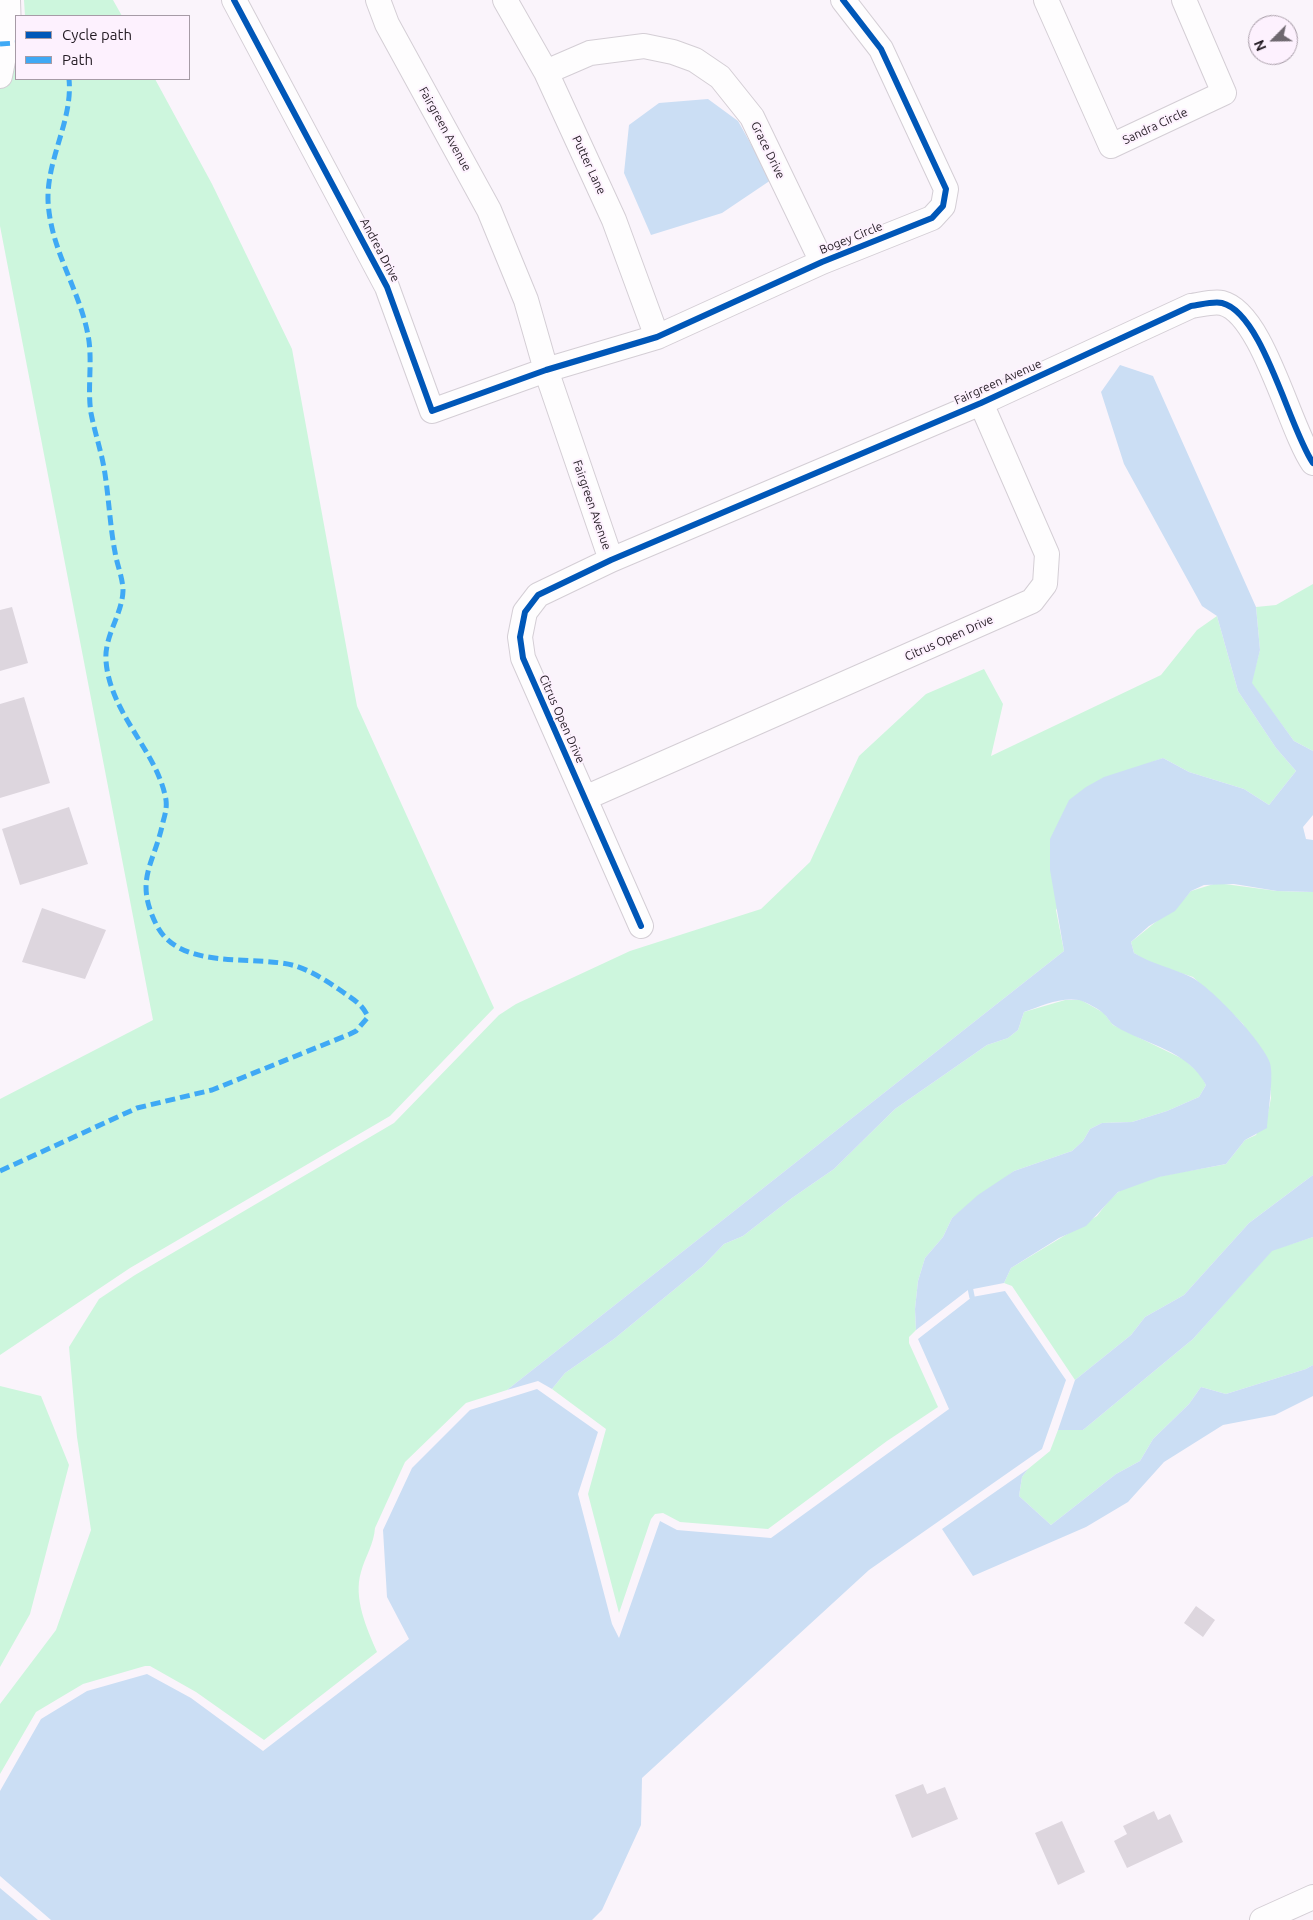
<!DOCTYPE html>
<style>
body{margin:0}
#map{position:relative;width:1313px;height:1920px;overflow:hidden;background:#faf4fb;font-family:Ubuntu,sans-serif}
canvas{display:block}
.legend{position:absolute;left:15px;top:15px;width:175px;height:65px;box-sizing:border-box;background:#fdf1fe;border:1px solid #a69ba6;margin:0;padding:6px 9px;list-style:none;font-size:15px;color:#231b23}
.legend li{display:flex;align-items:center;gap:10px;height:25px}
.legend b{width:25px;border:1px solid #a69ba6}
.north{position:absolute;left:1248px;top:15px;width:50px;height:50px;box-sizing:border-box;background:#fdf1fe;border:1px solid #a69ba6;border-radius:50%;rotate:247deg;font-size:14px;font-weight:700;line-height:20px;text-align:center;color:#231b23}
.north::after{content:'';display:block;margin:auto;width:18px;height:22px;background:#6e676f;clip-path:polygon(50% 0,100% 100%,50% 72%,0 100%)}
</style>
<div id="map">
<canvas width="1313" height="1920"></canvas>
<ul class="legend">
<li><b style="height:6px;background:#0057b8"></b>Cycle path</li>
<li><b style="height:6px;background:#3fa9f5"></b>Path</li>
</ul>
<div class="north">N</div>
</div>
<script>
const ctx = document.querySelector('canvas').getContext('2d');
ctx.lineJoin = 'round';
function fill(path, color) {
  ctx.fillStyle = color;
  ctx.fill(path, 'evenodd');
}
function trace(path, color, width, dash) {
  ctx.strokeStyle = color;
  ctx.lineWidth = width;
  ctx.lineCap = dash ? 'butt' : 'round';
  ctx.setLineDash(dash || []);
  ctx.stroke(path);
}
function label(font, color, halo, rows, align = 'center') {
  ctx.font = font + ' Ubuntu,sans-serif';
  ctx.lineWidth = 4;
  ctx.setLineDash([]);
  ctx.textBaseline = 'middle';
  ctx.strokeStyle = halo;
  ctx.fillStyle = color;
  for (const [text, x, y, turn = 0] of rows) {
    ctx.save();
    ctx.translate(x, y);
    ctx.rotate((+turn || 0) * Math.PI / 180);
    ctx.textAlign = isNaN(turn) ? turn : align;
    if (halo) ctx.strokeText(text, 0, 0);
    ctx.fillText(text, 0, 0);
    ctx.restore();
  }
}
fill(new Path2D(`
 M24,0H113L122,16H25Z
 M16,20V79H155L212,184L292,349L357,706L494,1008L390,1116L130,1268L0,1355V1099L153,1020L0,226V25Z
 M1313,584V751L1294,741L1251,683L1260,650L1256,607L1276,605Z
 M1217,616L1238,691L1276,748L1296,771L1269,805L1244,789L1189,772L1163,758L1141,766L1056,910L1064,951L507,1390L466,1403L405,1462L375,1528C374,1544 365,1557 361,1572C353,1598 367,1629 377,1652L264,1740L196,1692L150,1666H145L83,1684L36,1712L0,1774V1704L56,1630L91,1530L77,1437L69,1347L99,1299L135,1275L394,1123L499,1015L516,1004L630,951L761,909L810,862L859,756L926,694L984,669L1003,704L991,756L1161,675L1197,630Z
 M1217,883L1277,891L1313,892V1175L1249,1223L1184,1295L1145,1317L1131,1335L1075,1380L1012,1286L1004,1283L1011,1268L1097,1216C1103,1208 1109,1200 1117,1193C1142,1175 1195,1171 1226,1164L1245,1140L1256,1135L1268,1113L1271,1098L1270,1084L1243,1024L1219,1001L1193,977L1150,963L1134,953L1131,942L1184,899L1191,891Z
 M1065,1000H1081L1104,1013L1113,1025L1185,1060L1201,1075L1206,1085L1199,1097L1167,1111L1132,1122L1102,1123L1090,1129L1083,1141L1072,1151L1014,1171L952,1218L943,1237L925,1258L918,1281L915,1309L916,1330L909,1337V1343L938,1407L887,1441L768,1529L680,1522L663,1513L655,1514L651,1519L619,1613L588,1494L606,1429L552,1389L565,1373L614,1339L703,1266L724,1244L743,1236L792,1198L834,1169L895,1109L987,1045L1008,1038L1018,1030L1024,1012Z
 M1313,1237V1365L1306,1369L1226,1394L1201,1387L1189,1404L1153,1439L1140,1461L1116,1474L1051,1525L1019,1496L1022,1477L1028,1469L1050,1451L1058,1430H1083L1193,1339L1272,1250Z
 M0,1386L41,1396L69,1465L30,1614L0,1667Z`), '#cdf6dd');
fill(new Path2D(`
 M708,99L738,121L771,180L722,213L651,235L624,173L629,125L659,103Z
 M1120,365L1153,376L1256,607L1260,650L1252,683L1294,741L1313,751V815L1303,827L1306,839L1313,840V892L1277,891L1234,884L1204,885L1191,891L1175,911L1149,926L1131,942L1134,953C1152,964 1172,968 1191,977C1210,986 1264,1043 1270,1063C1274,1077 1268,1112 1267,1128L1245,1140L1226,1164L1159,1177L1118,1192L1086,1226L1059,1238L1011,1268L1004,1283L968,1290L916,1330L915,1309L918,1281L925,1258L943,1237L952,1218L978,1195L1014,1171L1072,1151L1083,1141L1090,1129L1102,1123L1132,1122L1167,1111L1199,1097L1206,1085C1188,1050 1146,1045 1115,1026C1111,1024 1109,1019 1105,1015C1101,1010 1086,1002 1079,1000C1060,997 1041,1006 1024,1012L1018,1030L1008,1038L987,1045L895,1109L834,1169L792,1198L743,1236L724,1244L703,1266L614,1339L565,1373L552,1389L538,1381L507,1390L1064,951L1050,870V839L1069,800L1086,787L1104,777L1163,758L1189,772L1244,789L1269,805L1296,771L1276,748L1238,691L1217,616L1202,606L1124,464L1101,392Z
 M1313,1175V1237L1272,1251L1193,1339L1083,1430H1058L1075,1380L1131,1335L1145,1317L1184,1295L1249,1223Z
 M1005,1291L1066,1380L1042,1449L869,1570L642,1778L641,1825L602,1910L592,1920H51L0,1876V1791L41,1719L87,1691L147,1674L191,1698L263,1751L409,1639L387,1597L383,1530L412,1468L470,1410L537,1389L598,1432L578,1494L612,1624L619,1638L660,1521L677,1530L771,1538L949,1409L918,1339L972,1297Z
 M1313,1365V1396L1275,1415L1223,1425L1164,1462L1128,1502L1086,1527L973,1576L942,1529L1028,1469L1022,1477L1019,1496L1051,1525L1116,1474L1140,1461L1153,1439L1189,1404L1201,1387L1226,1394L1306,1369Z
 M0,1888L38,1920H0Z`), '#cbdef4');
trace(new Path2D(`
 M969,1282L972,1297`), '#cbdef4', 5.5);
fill(new Path2D(`
 M12,607L28,663L0,671V610Z
 M24,697L50,783L0,798V704Z
 M69,807L88,864L20,885L2,829Z
 M42,908L106,930L85,979L22,962Z
 M1196,1606L1215,1620L1203,1637L1184,1623Z
 M923,1784L927,1794L945,1787L958,1819L912,1838L895,1795Z
 M1154,1811L1158,1820L1170,1814L1183,1842L1127,1868L1114,1841L1127,1834L1123,1826Z
 M1062,1821L1085,1872L1058,1885L1035,1833Z`), '#ddd6de');
const minor = new Path2D(`
 M234,0L387,287L432,411L546,370L657,337L822,262L932,218L943,206L946,189L881,49L843,0
 M378,0L387,24L489,210L526,300L546,370L611,560
 M505,0L546,72L614,220L657,337
 M1046,0L1111,146L1224,93L1184,0
 M546,72L590,53L644,46L673,52L695,60L720,77L752,117L822,262
 M0,76L9,31L8,0
 M585,798L1032,601L1045,584L1047,554L981,403
 M641,926L523,658L520,637L525,612L538,595L611,560L981,403L1191,306C1200,305 1213,301 1222,303C1263,313 1289,428 1313,463
 M1262,1920L1313,1897`);
trace(minor, '#d4ced5', 26);
trace(minor, '#fefdfe', 24);
trace(new Path2D(`
 M0,44L16,43
 M0,1171L137,1108L212,1090L350,1034L356,1031L368,1017C362,1003 352,999 340,990C327,981 311,971 296,966C254,954 179,972 156,924C134,879 154,865 163,822C165,815 167,808 166,800C158,752 110,714 106,661C104,636 122,615 123,591C123,578 117,565 115,552C110,526 109,500 105,474C102,453 95,434 91,413C87,388 93,360 88,335C79,288 50,249 48,200C47,158 73,120 69,79`), '#3fa9f5', 5, [10, 5]);
trace(new Path2D(`
 M234,0L387,287L432,411L546,370L657,337L822,262L932,218L943,206L946,189L881,49L843,0
 M641,926L523,658L520,637L525,612L538,595L611,560L981,403L1191,306C1200,305 1213,301 1222,303C1263,313 1289,428 1313,463`), '#0057b8', 6);
label('12px', '#231b23', '#fdf1fe', [
 ["Sandra Circle",1155,126,-25],
 ["Fairgreen Avenue",445,129,61],
 ["Grace Drive",768,150,64],
 ["Putter Lane",589,165,65],
 ["Bogey Circle",851,238,-22],
 ["Andrea Drive",380,250,62],
 ["Fairgreen Avenue",998,382,-24],
 ["Fairgreen Avenue",592,505,71],
 ["Citrus Open Drive",949,638,-24],
 ["Citrus Open Drive",562,719,66]
]);
</script>
